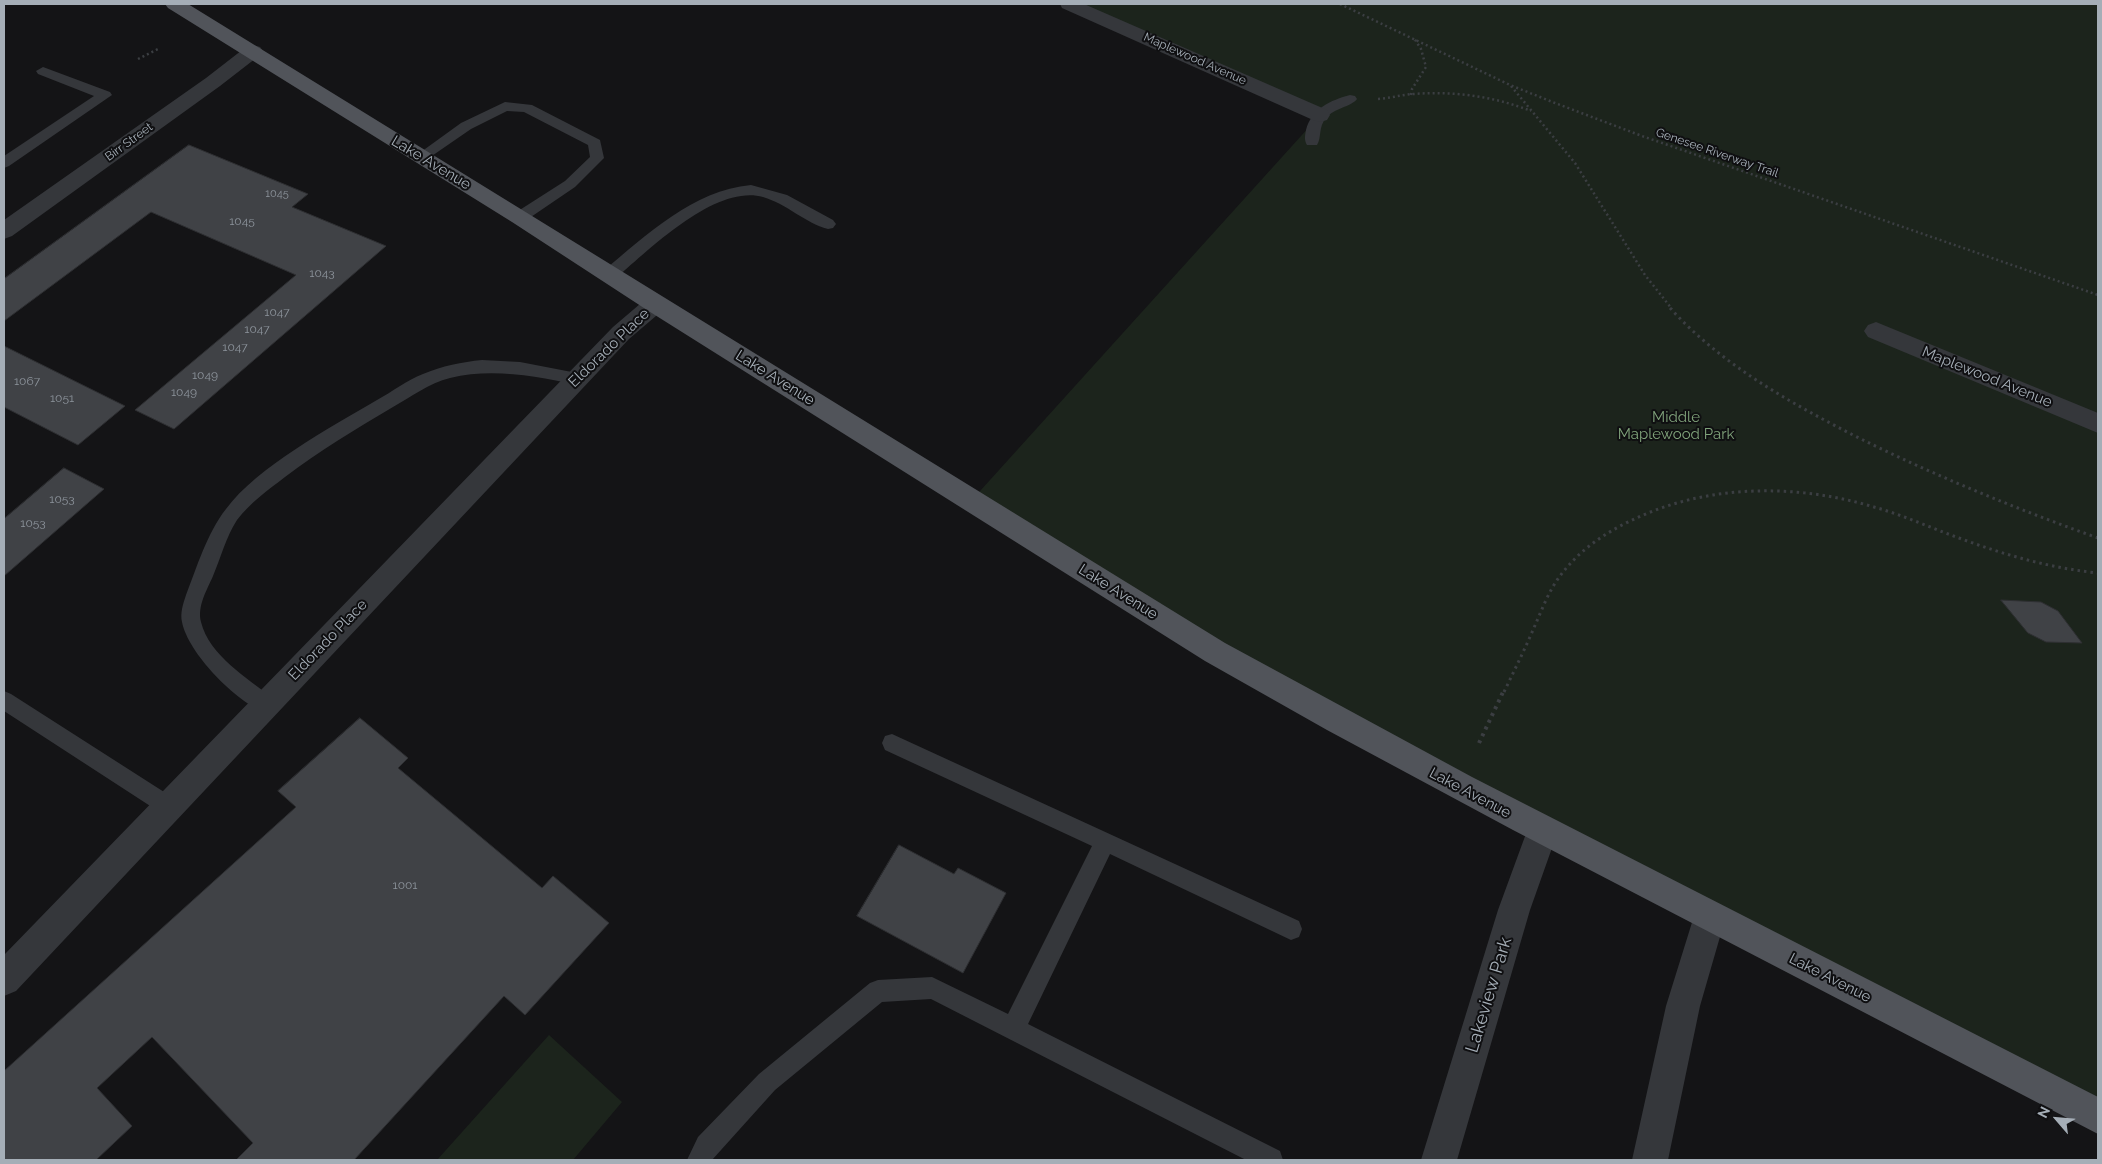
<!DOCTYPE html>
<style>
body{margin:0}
#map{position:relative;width:2102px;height:1164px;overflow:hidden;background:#141416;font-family:Raleway,sans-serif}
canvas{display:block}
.frame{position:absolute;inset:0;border:5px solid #a5aeb7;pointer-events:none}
.north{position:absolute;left:2032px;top:1094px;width:50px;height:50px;-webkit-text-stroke:4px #0f0f11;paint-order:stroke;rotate:297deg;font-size:14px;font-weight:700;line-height:20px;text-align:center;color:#a5aeb7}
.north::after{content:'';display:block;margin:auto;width:18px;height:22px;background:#a5aeb7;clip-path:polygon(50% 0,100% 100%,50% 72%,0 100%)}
</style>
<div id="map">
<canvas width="2102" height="1164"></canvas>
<div class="frame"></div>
<div class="north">N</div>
</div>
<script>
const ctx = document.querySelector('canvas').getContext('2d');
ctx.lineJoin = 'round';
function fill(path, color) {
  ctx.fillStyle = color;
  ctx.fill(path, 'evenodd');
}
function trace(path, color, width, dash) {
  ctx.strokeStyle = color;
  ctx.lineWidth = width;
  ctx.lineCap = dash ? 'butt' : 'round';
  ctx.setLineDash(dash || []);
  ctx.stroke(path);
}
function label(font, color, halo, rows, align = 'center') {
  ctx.font = font + ' Raleway,sans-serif';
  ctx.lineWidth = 4;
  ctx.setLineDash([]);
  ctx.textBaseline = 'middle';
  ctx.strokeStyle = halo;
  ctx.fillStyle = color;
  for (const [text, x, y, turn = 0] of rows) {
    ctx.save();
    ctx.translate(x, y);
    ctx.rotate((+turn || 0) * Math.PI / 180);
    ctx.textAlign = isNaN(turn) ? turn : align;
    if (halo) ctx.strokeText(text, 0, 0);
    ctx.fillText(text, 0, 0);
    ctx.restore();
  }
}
fill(new Path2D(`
 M1066,4H2098V1116L1542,831L971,501L1320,115Z
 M549,1035L622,1102L573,1160H437Z`), '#1c241c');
const building = new Path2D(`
 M189,145L308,194L292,207L386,246L174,429L135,410L296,275L151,212L4,321V279Z
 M4,346L125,406L78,445L4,407Z
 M64,468L104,489L4,576V519Z
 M2001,600L2041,602L2058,611L2082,643L2046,642L2028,633Z
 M360,718L408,758L398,768L542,888L553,876L609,923L525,1015L504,996L354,1160H236L253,1143L152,1037L97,1088L132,1126L96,1160H4V1071L296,807L278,791Z
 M899,845L954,874L958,868L1006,893L963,973L857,916Z`);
fill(building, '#404246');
trace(building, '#2e2f32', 1);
trace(new Path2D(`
 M1340,4L1510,85L1555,103L1642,136L2098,295
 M138,59L160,48
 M1511,86L1575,163L1645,275L1672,309
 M1411,95L1412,89L1426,67L1421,49L1414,38
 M1378,99C1390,98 1401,95 1413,94C1453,91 1493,96 1531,111`), '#3b3e42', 2.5, [2, 3]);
trace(new Path2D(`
 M1670,308C1721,364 1787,401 1853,435C1933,475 2014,508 2098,538
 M1504,692C1514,671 1524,651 1533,630C1541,612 1548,592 1560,576C1582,546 1614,527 1648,513C1719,484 1801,485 1874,507C1903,515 1931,528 1959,538C2005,555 2050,568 2098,573`), '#3b3e42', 3, [2.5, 4]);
trace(new Path2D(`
 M1479,743L1504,690`), '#3b3e42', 4, [3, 4.5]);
fill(new Path2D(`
 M43,67L110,92L112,95L9,166L4,168V156L94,96L38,74L36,71Z
 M1350,95L1355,96L1357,99C1351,107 1334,108 1326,118C1318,127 1322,137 1317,145H1307C1304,140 1305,135 1306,130C1311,109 1331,100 1350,95Z
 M505,102L532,105L600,140L604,158L575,187L525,221L520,222L515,221L512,217L515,213L565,181L590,157L588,145L524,112L507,111L471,129L426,160H416L414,157L461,123Z
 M751,185L787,195L833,220L836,224L833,228L828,229C805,223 787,204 763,197C715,184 649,250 615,279L609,281L603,279L601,275L603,271C647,235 693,190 751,185Z
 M482,360L520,362L577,373L583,375L585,379L583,383L577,385C535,376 492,368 450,378C429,383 411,397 393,407C356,429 319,451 285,477C268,490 250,503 237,520C226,537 221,557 213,576C207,590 197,606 201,622C209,655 248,679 273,698L276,704L273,710L266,713C236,702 188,653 182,622C180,613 183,604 186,595C197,567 207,533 226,509C257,467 331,427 377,400C392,392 407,380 423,374C442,366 462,362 482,360Z
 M4,691L11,694L175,799L178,806L175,813L168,816L161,813L4,711Z
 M892,734L1299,921L1302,929L1299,937L1291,940L1110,854L1028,1024L1280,1151L1283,1160H1246L931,999L882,1002L775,1090L712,1160H687L698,1137L759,1074L870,983L878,980L932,977L1008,1014L1092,846L885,750L882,743L885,736Z`), '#35373b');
fill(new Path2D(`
 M1060,4H1084L1327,110L1330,115L1327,120L1320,122L1313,120L1062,8Z
 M253,45L260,47L263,51L260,55L220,86L12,236L4,239V220L206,78L246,47Z
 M655,296L663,298L667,304L663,310L629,339L16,991L4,996V955L613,327L647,298Z
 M1876,322L2098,413V433L1868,337L1864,331L1868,325Z
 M1542,816L1553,820L1558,831L1530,910L1457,1160H1421L1498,910L1531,820Z
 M1710,900L1721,905L1726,916L1700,1006L1668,1160H1632L1666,1006L1694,916L1699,905Z`), '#35373b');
fill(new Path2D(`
 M165,4H188L1225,643L1472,777L2098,1097V1134L1513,830L1327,730L1205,661L647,310L512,222L168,8Z`), '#51545a');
label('11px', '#8c939b', null, [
 ["1045",277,194]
]);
label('12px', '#a5aeb7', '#0f0f11', [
 ["Maplewood Avenue",1195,59,24],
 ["Birr Street",129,142,-36],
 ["Genesee Riverway Trail",1717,153,19]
]);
label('12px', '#8c939b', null, [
 ["1045",242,221],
 ["1043",322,273],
 ["1047",277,312],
 ["1047",257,329],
 ["1047",235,347],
 ["1049",205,375],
 ["1067",27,381],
 ["1049",184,392],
 ["1051",62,398],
 ["1053",62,499],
 ["1053",33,523],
 ["1001",405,885]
]);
label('15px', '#a5aeb7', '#0f0f11', [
 ["Lake Avenue",431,163,31],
 ["Eldorado Place",609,348,-44],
 ["Maplewood Avenue",1987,377,22],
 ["Lake Avenue",775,378,32],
 ["Lake Avenue",1118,592,32],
 ["Eldorado Place",328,640,-46],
 ["Lake Avenue",1470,793,28],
 ["Lake Avenue",1830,978,27]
]);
label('15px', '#80a37b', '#0f0f11', [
 ["Middle",1676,417],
 ["Maplewood Park",1676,434]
]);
label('18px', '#a5aeb7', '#0f0f11', [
 ["Lakeview Park",1489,995,-73]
]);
</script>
